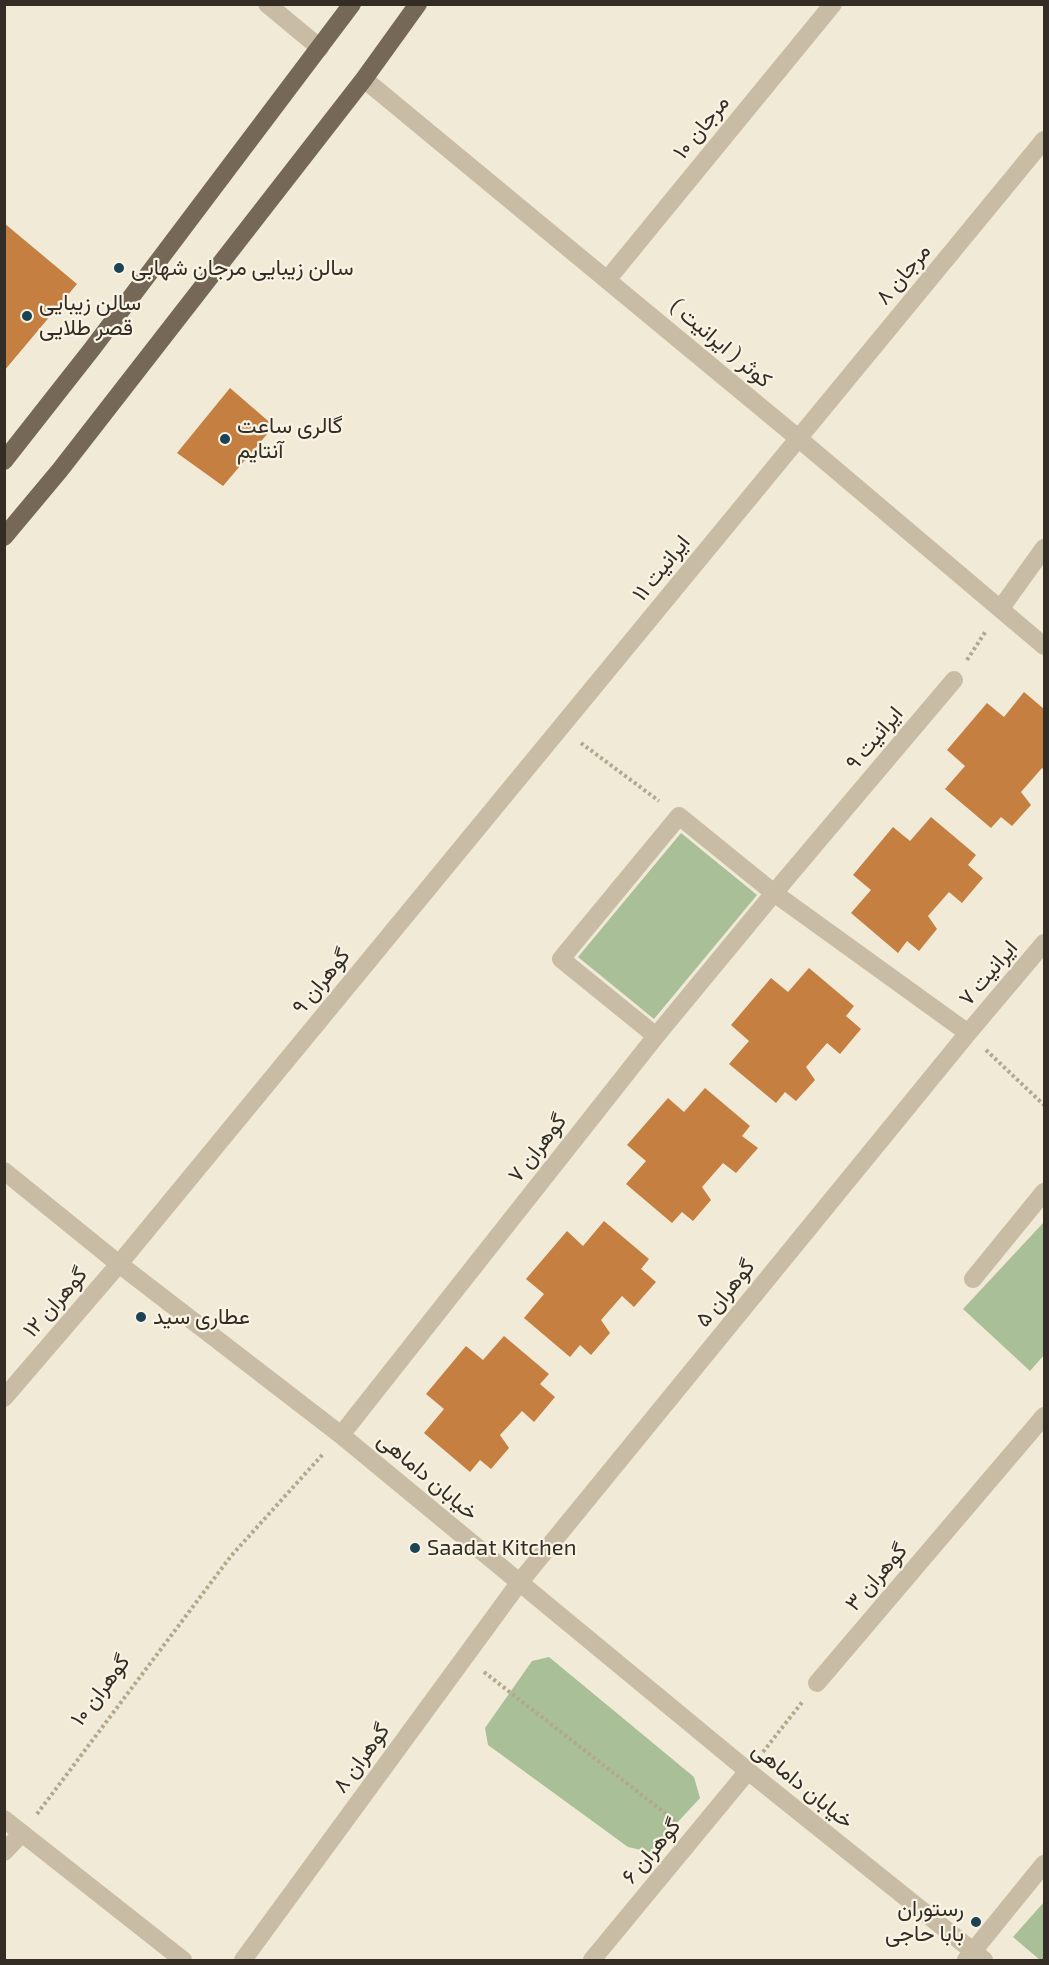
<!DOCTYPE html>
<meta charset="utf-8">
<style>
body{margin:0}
#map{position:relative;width:1049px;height:1965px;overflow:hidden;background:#f0ead7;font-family:"Exo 2",sans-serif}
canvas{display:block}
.frame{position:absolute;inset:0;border:6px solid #332d25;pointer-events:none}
</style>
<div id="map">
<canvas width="1049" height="1965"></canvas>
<div class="frame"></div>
</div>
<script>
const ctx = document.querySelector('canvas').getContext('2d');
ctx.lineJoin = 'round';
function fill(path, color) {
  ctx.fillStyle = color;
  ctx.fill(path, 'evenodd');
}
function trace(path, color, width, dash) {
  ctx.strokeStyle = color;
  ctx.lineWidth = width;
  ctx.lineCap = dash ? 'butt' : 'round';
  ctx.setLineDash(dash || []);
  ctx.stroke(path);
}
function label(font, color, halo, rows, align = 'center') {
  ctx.font = font + ' "Exo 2",Vazirmatn,sans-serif';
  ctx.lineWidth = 4.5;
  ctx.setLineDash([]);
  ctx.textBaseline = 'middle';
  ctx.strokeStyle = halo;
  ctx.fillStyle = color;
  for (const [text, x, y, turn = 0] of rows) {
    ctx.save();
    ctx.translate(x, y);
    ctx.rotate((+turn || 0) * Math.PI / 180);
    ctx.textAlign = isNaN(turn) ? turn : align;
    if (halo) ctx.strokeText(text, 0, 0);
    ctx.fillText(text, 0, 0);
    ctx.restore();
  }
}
fill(new Path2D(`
 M681,833L757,895L654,1019L578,957Z
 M1044,1222V1355L1030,1371L963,1309Z
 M549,1657L694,1777L700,1798L650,1852L628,1847L488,1745L485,1728L532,1661Z
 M1044,1902V1960H1040L1013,1937Z`), '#a9bf98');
fill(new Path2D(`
 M4,223L77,284L4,371Z
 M230,388L274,426L223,486L177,453Z
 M1024,692L1044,709V770L1042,768L1021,792L1031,805L1012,826L1001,817L991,828L945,789L965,766L947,750L987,703L1004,717Z
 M931,817L976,855L968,865L983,878L962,903L949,892L928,916L937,929L919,951L907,941L898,953L851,913L871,890L853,875L893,827L910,841Z
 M809,968L854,1006L846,1016L861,1029L840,1054L827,1043L806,1067L815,1080L796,1101L785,1092L776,1103L729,1064L749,1041L731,1025L771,978L788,992Z
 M705,1088L750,1126L742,1136L758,1148L736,1173L723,1163L702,1187L711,1200L693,1221L682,1212L672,1223L626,1184L646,1161L627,1145L668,1098L684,1112Z
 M604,1221L649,1259L641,1269L656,1282L634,1307L622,1296L601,1320L610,1333L591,1355L580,1345L570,1357L524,1318L544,1294L526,1279L567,1231L583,1246Z
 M504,1336L549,1374L540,1384L555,1397L534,1422L522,1411L500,1435L509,1448L491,1469L480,1460L470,1472L424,1433L444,1409L426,1394L466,1346L483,1360Z`), '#c47f41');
trace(new Path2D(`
 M967,660L986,631
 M581,743L659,801
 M986,1050L1044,1105
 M484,1672L675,1821
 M763,1752L803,1701
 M37,1814L231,1556L323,1454`), '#b3a78e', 4, [3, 3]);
trace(new Path2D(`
 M267,4L320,48
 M364,79L798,438L1044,646
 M607,280L833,4
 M1001,608L1044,548
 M656,1036L561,959L679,816L774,893L968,1033
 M4,1171L119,1264L341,1435L748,1771L984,1960
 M973,1279L1044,1192
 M4,1398L119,1264L1044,140
 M341,1435L656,1036L774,893L954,680
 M817,1683L1044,1416
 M4,1819L183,1960
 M4,1852L22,1833
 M243,1960L519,1583L968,1033L1044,943
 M592,1960L748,1771
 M966,1960L1044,1864`), '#c8bca4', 18);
trace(new Path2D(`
 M4,461L92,349L352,4
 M4,537L60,470L364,79L418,4`), '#756856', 18);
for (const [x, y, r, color] of [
 [119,268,6,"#1c4353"],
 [27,316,6,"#1c4353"],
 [225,439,6,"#1c4353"],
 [141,1317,6,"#1c4353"],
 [415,1548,6,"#1c4353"],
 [976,1922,6,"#1c4353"]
]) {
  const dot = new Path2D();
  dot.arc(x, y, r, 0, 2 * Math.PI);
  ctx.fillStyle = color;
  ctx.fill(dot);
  trace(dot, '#f8f3e3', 2);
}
label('22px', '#332d25', '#f8f3e3', [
 ["مرجان ۱۰",701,127,-51],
 ["مرجان ۸",903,274,-50],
 ["کوثر ( ایرانیت )",721,343,40],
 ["ایرانیت ۱۱",661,568,-51],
 ["ایرانیت ۹",874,738,-50],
 ["ایرانیت ۷",988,973,-50],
 ["گوهران ۹",321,981,-51],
 ["گوهران ۷",537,1148,-52],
 ["گوهران ۵",725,1293,-51],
 ["گوهران ۱۲",55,1302,-49],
 ["خیابان داماهی",428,1476,40],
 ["گوهران ۳",876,1577,-49],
 ["گوهران ۱۰",100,1690,-53],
 ["گوهران ۸",361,1758,-54],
 ["خیابان داماهی",803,1785,39],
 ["گوهران ۶",651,1851,-50]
]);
label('22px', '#332d25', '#f8f3e3', [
 ["سالن زیبایی مرجان شهابی",131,268],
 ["سالن زیبایی",39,303],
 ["قصر طلایی",39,328],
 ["گالری ساعت",237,426],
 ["آنتایم",237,451],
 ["عطاری سید",153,1317],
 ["Saadat Kitchen",427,1548],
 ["رستوران",964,1909,"right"],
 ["بابا حاجی",964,1934,"right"]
], 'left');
</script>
